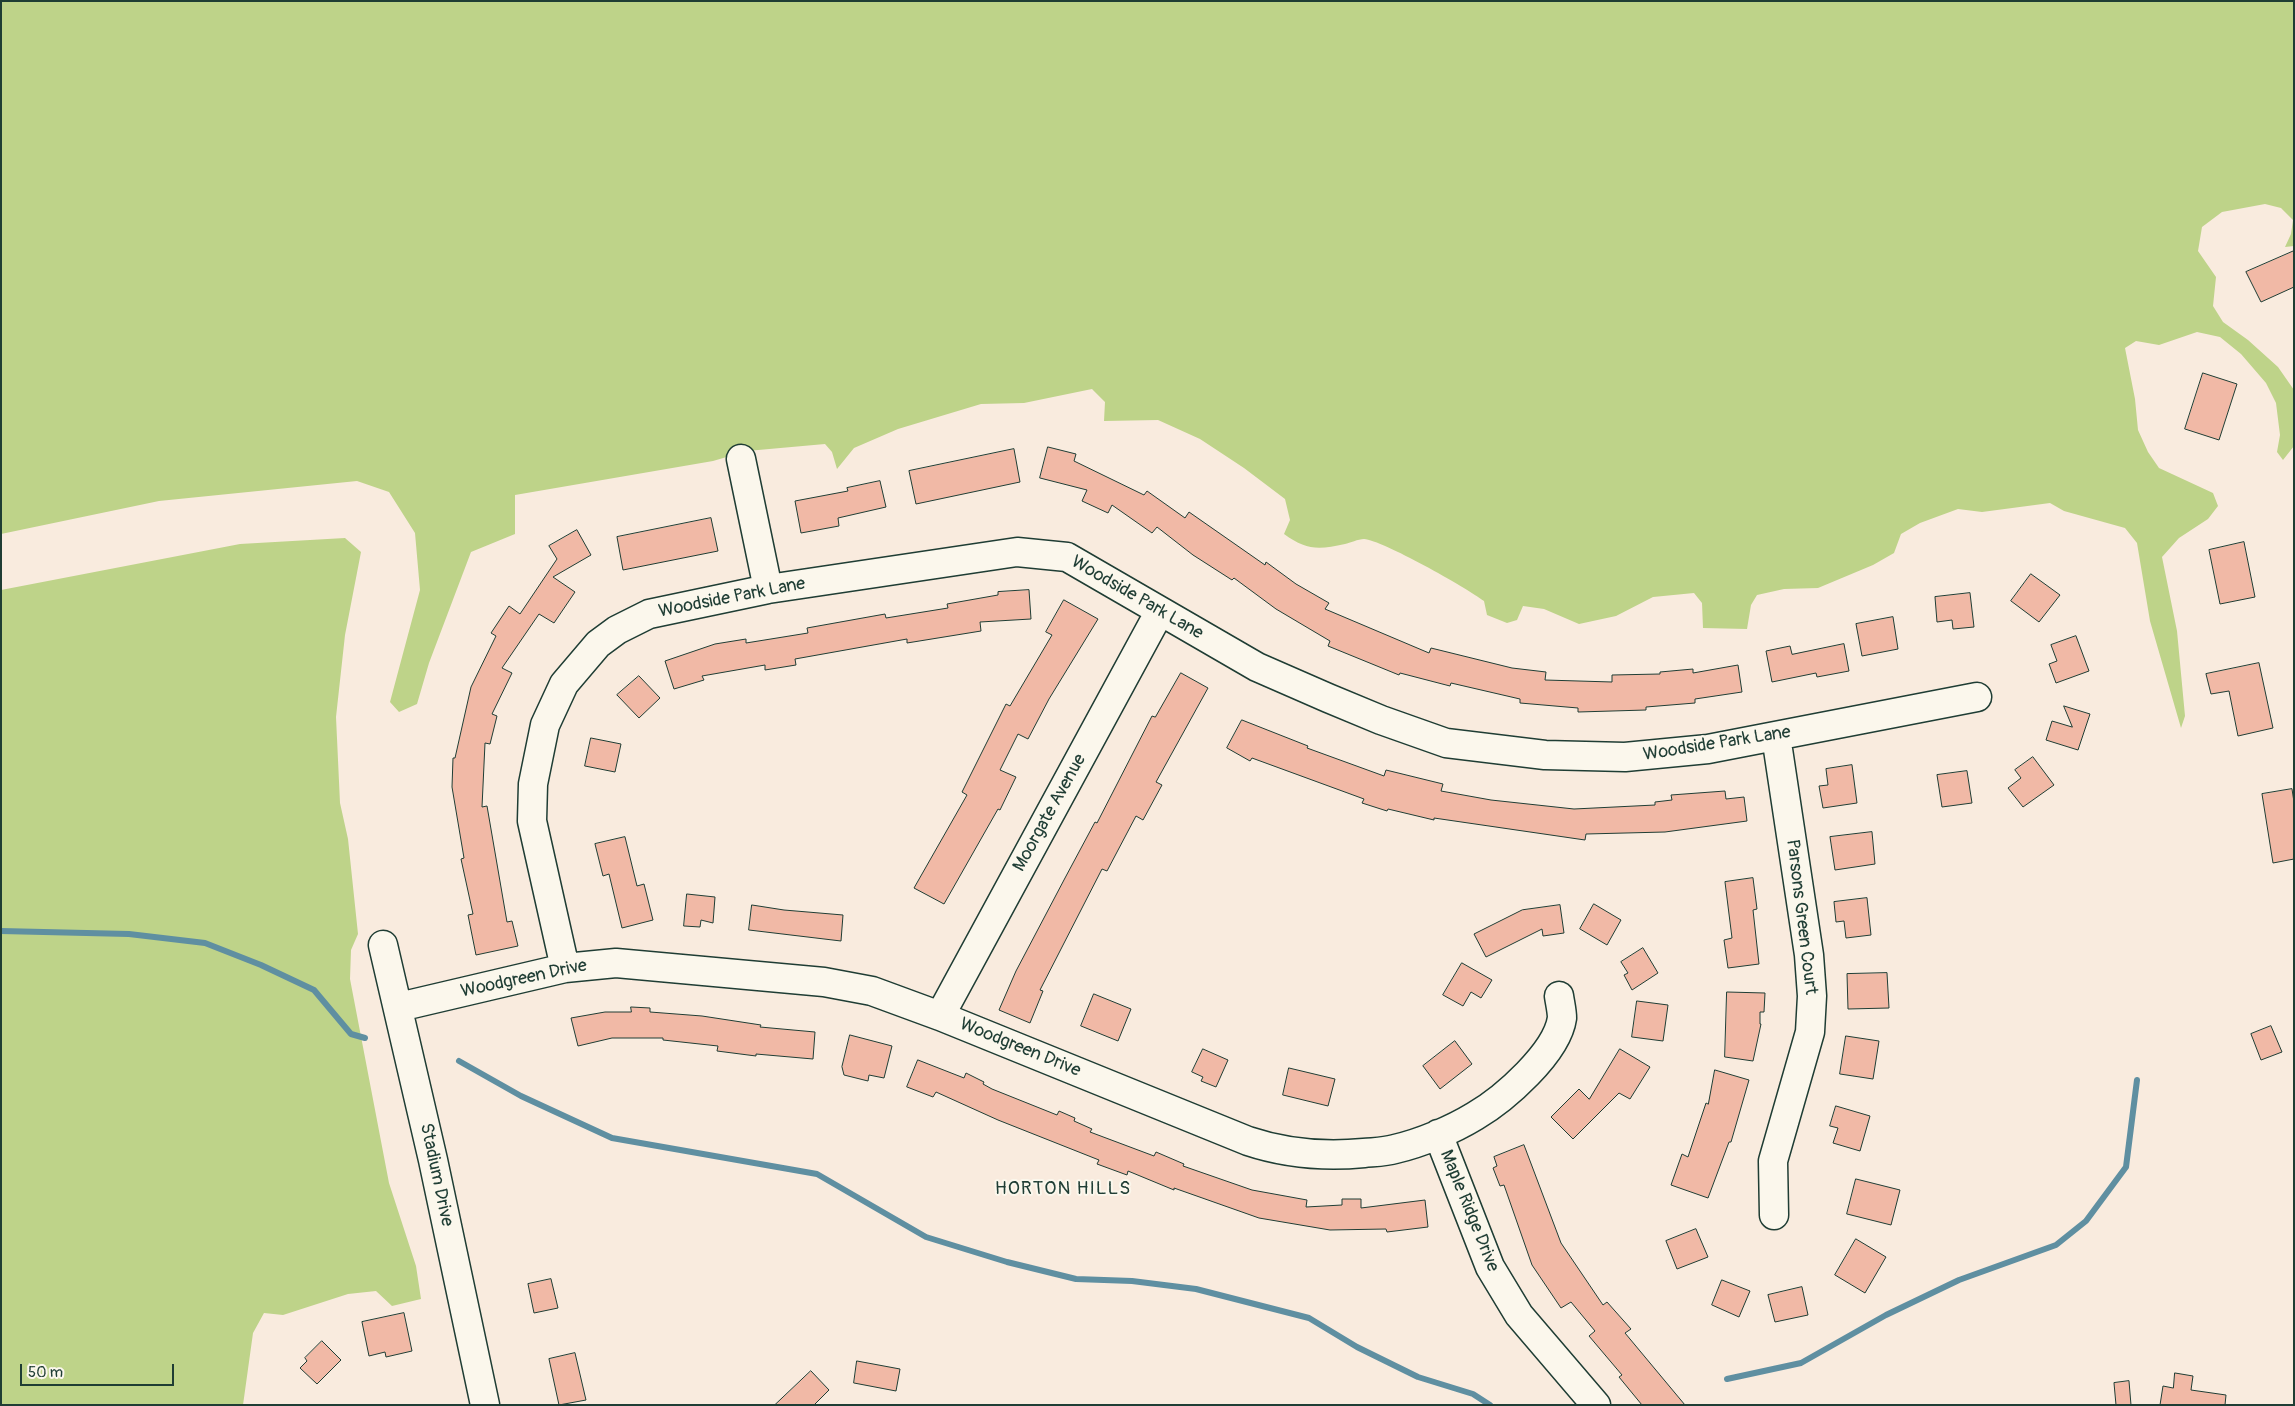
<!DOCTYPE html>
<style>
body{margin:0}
#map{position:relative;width:2295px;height:1406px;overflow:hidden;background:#f9ebde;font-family:Pangolin,sans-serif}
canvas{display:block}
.frame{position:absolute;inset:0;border:2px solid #1f3d34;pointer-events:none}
.scale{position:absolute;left:20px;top:1364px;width:154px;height:22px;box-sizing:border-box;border:2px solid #1f3d34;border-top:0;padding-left:6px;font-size:15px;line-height:18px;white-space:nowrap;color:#1f3d34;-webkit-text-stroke:4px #fbf7ec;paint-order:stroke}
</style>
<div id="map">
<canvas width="2295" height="1406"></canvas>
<div class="frame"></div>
<div class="scale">50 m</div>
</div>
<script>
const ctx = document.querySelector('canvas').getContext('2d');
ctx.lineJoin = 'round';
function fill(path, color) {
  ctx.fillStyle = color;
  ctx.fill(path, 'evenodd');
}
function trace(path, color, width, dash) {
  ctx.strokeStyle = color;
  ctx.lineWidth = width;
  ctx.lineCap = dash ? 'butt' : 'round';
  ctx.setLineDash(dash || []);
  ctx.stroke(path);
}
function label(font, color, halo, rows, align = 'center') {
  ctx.font = font + ' Pangolin,sans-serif';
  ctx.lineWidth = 4;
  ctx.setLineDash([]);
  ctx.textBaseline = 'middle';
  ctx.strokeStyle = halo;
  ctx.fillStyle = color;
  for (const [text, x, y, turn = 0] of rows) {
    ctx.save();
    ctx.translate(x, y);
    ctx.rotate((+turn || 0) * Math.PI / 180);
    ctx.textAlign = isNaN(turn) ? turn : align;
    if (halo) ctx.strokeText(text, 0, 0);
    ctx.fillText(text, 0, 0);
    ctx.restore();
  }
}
fill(new Path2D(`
 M1,1H2294V246L2285,247L2291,234L2293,220L2281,208L2265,204L2222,212L2202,227L2198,251L2216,277L2213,306L2223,322L2248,340L2278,367L2294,390V446L2283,460L2277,452L2280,435L2276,403L2266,383L2241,354L2220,337L2197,332L2159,345L2136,341L2125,348L2135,399L2138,430L2148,452L2159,468L2213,493L2218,506L2208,519L2179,538L2162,557L2177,631L2185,716L2181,728L2150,621L2137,543L2125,528L2064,511L2050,503L1982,512L1958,509L1920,523L1901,534L1894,553L1873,565L1818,588L1784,589L1757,595L1751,605L1747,629L1703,628L1702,603L1694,593L1653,597L1616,616L1579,624L1544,609L1523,606L1517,620L1507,623L1487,615L1484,601C1467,588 1382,540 1364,539C1358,539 1350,543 1345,544C1318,550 1306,550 1284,534L1290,520L1285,499L1244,468L1200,439L1158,420L1104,421L1105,402L1092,389L1024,403L981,404L898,429L854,448L837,469L832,452L825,444L747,451L713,461L515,495V534L471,552L429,663L417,704L399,712L390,702L420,590L415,533L389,492L357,481L159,501L1,534Z
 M345,538L361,552L345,635L336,717L340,803L348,839L358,934L351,950L350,979L389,1183L416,1266L421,1299L392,1306L376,1291L348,1294L283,1315L264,1313L253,1333L243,1405H1V590L240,544Z`), '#bed389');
trace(new Path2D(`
 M1,931L129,934L205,943L261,965L314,990L351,1034L365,1038
 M459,1061L521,1096L612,1138L817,1174L926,1237L1007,1262L1076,1279L1132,1281L1196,1289L1309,1318L1357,1347L1418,1377L1473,1394L1490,1405
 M1727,1379L1801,1363L1886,1315L1959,1280L2056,1245L2086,1221L2126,1167L2137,1080`), '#5f8fa1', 6);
const building = new Path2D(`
 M2294,251V287L2261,302L2246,272Z
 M2203,373L2237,384L2219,440L2185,429Z
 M1048,447L1076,454L1074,461L1144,495L1147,491L1185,518L1189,512L1265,565L1266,562L1296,584L1329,603L1325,609L1429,653L1431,648L1512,668L1546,672L1545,680L1612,682V675L1660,674V672L1693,669V673L1738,665L1742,692L1695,699V703L1646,707V710L1578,712V708L1520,703V699L1451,683L1450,686L1400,673L1399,675L1328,646L1330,641L1276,609L1234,578L1232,580L1193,555L1157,527L1152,533L1112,505L1108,513L1082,501L1087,490L1040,478Z
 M1014,449L1020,482L916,504L909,471Z
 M880,481L886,507L838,518L839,526L801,533L795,501L848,491L847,488Z
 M711,518L718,551L623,570L617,537Z
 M577,530L591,555L553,577L575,592L554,623L539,614L502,668L512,673L492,714L497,716L490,744L485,743L482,807L487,806L507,922L512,921L518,946L476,955L468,915L473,914L461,859L464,858L452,787L453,758H455L471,687L496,636L491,633L509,606L520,614L557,559L549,546Z
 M2244,542L2255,597L2220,604L2209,550Z
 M2031,574L2060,595L2039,622L2011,601Z
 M1029,590L1031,619L980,622L981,631L907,643V639L795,659L796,665L765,670V665L702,676L704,680L674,689L665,661L715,644L746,639V643L808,633L807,628L885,614L886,618L948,608L947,604L998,595V592Z
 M1970,593L1974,627L1953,629L1952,620L1937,622L1935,597Z
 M1064,600L1098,619L1049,699L1028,739L1018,734L1000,770L1016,777L1000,810L998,809L944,904L914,888L967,795L962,792L1006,704L1010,706L1052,635L1046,632Z
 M1893,617L1898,649L1862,656L1856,624Z
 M2076,636L2089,671L2056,683L2049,664L2057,661L2051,645Z
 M1844,644L1849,671L1817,677L1816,673L1772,682L1766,651L1790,646L1792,654Z
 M2259,663L2273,728L2238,736L2229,691L2211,694L2206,674Z
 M1181,673L1208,688L1156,782L1162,785L1143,820L1136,816L1107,871L1102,869L1040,990L1043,991L1030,1023L999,1010L1016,971L1065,878L1095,822L1097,823L1152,716L1155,717Z
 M639,676L660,698L639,718L617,695Z
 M2064,706L2090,714L2078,750L2046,740L2052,721L2072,727Z
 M1242,720L1308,746L1307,748L1384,776L1386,770L1443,784L1441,791L1491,800L1574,809L1655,805V802L1672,800L1671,795L1725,791L1726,799L1744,797L1747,821L1665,832L1586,834L1585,840L1434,818V820L1388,809L1387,811L1362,803L1364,799L1252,758L1250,761L1227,748Z
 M591,738L621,744L615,772L585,766Z
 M2033,757L2054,785L2023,807L2008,788L2021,778L2015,770Z
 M1852,765L1857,803L1823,808L1819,786L1828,785L1826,769Z
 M1967,771L1972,803L1942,807L1937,775Z
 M2292,789L2294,802V859L2273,863L2262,794Z
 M1872,832L1875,864L1835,870L1830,837Z
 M625,837L637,886L644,884L653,920L622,928L609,874L603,876L595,844Z
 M1753,878L1757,909L1753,910L1759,964L1728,968L1724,940L1732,938L1725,882Z
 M687,894L715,897L713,923L701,920L700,927L684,926Z
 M1867,898L1871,935L1846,938L1844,921L1836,922L1834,902Z
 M1594,904L1621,920L1607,945L1580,929Z
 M752,905L784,910L843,915L841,941L749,930Z
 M1560,905L1564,933L1543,936L1542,929L1486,957L1474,934L1522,910Z
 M1643,948L1658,973L1632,990L1624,975L1628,973L1621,962Z
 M1462,963L1492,980L1481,998L1471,992L1463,1006L1443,995Z
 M1887,973L1889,1008L1848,1009L1847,974Z
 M1727,992L1765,993L1764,1012H1760V1024H1761L1753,1061L1725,1057Z
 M1094,994L1131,1009L1118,1041L1081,1026Z
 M1637,1001L1668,1005L1663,1041L1632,1037Z
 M631,1007L650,1008V1012L702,1016L761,1025L760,1027L815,1032L813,1059L756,1054V1056L717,1051L718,1046L663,1040V1038H612L578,1046L571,1018L605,1012H631Z
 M2271,1026L2282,1052L2261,1060L2251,1034Z
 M850,1035L892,1046L884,1078L869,1075L868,1081L844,1075L842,1067Z
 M1846,1036L1879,1041L1873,1079L1840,1074Z
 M1455,1041L1472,1064L1440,1089L1423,1066Z
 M1203,1049L1228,1060L1216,1087L1201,1081L1203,1077L1192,1072Z
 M1620,1049L1650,1067L1630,1099L1619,1093L1573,1139L1551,1117L1579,1089L1589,1099Z
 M918,1060L964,1078L966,1073L984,1082L983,1084L992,1089L1057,1115L1059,1111L1075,1118L1074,1121L1092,1129L1090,1132L1154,1156L1156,1152L1184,1164L1183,1166L1252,1190L1307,1200L1306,1207L1342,1205V1199H1361V1208L1425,1200L1428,1227L1387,1232L1386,1229L1330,1230L1259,1218L1174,1188V1190L1128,1171L1127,1175L1097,1164L1099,1160L998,1120L936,1092L933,1097L907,1087Z
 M1289,1068L1335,1079L1328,1106L1283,1095Z
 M1715,1070L1749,1080L1731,1142H1729L1708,1198L1671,1185L1682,1154L1688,1157L1706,1103L1708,1104Z
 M1836,1106L1870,1116L1860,1151L1833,1143L1838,1128L1830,1126Z
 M1524,1145L1561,1243L1603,1305L1607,1302L1631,1329L1625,1333L1685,1405H1642L1619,1377L1622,1375L1589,1336L1595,1331L1571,1302L1561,1308L1532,1265L1504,1185L1500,1186L1493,1168L1497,1166L1494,1157Z
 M1856,1179L1900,1190L1891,1225L1847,1214Z
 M1696,1229L1708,1257L1677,1269L1666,1241Z
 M1856,1239L1886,1257L1865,1293L1835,1275Z
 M551,1279L558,1308L534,1313L528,1284Z
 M1722,1280L1750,1291L1739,1317L1712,1305Z
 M1802,1287L1808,1315L1775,1322L1768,1295Z
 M404,1313L412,1351L386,1357L385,1352L369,1356L362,1322Z
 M322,1341L341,1360L317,1384L300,1368L307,1361L305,1358Z
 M575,1353L586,1400L559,1405L549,1359Z
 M857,1361L900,1369L896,1391L854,1383Z
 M811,1371L829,1390L814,1405H775Z
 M2175,1373L2193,1376L2191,1390L2226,1395L2225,1405H2160L2163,1386L2173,1388Z
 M2129,1381L2131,1405H2116L2114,1383Z`);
fill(building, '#f1b9a6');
trace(building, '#1f3d34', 1);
const minor = new Path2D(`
 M741,459L768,589
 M383,945L433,1160L485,1405
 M565,968L532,821L533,784L545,725L564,684L598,644L617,630L649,614L768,589L1017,552L1067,557L1257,667L1328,698L1381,720L1446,743L1545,755L1625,757L1708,749L1977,697
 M399,1007L565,968L616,963L824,982L872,991L940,1016L1248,1141C1287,1154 1323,1157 1364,1153C1374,1152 1385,1152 1395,1149C1421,1143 1452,1130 1475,1116C1504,1099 1557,1053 1562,1018C1562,1011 1560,1003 1559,996
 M940,1016L1160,611
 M1438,1134L1490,1267L1519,1315L1596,1405
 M1774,1215L1773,1161L1810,1032L1812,996L1809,955L1776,736`);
trace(minor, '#1f3d34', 31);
trace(minor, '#fbf7ec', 28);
label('18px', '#1f3d34', '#fbf7ec', [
 ["Woodside Park Lane",732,598,-11],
 ["Woodside Park Lane",1137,598,30],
 ["Woodside Park Lane",1717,744,-9],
 ["Moorgate Avenue",1050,813,-61],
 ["Parsons Green Court",1801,917,83],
 ["Woodgreen Drive",524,979,-12],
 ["Woodgreen Drive",1020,1048,22],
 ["Stadium Drive",436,1175,78],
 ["Maple Ridge Drive",1469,1211,68]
]);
ctx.letterSpacing = '1px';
label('19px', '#1f3d34', '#fbf7ec', [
 ["HORTON HILLS",1063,1189]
]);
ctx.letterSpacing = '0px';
</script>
